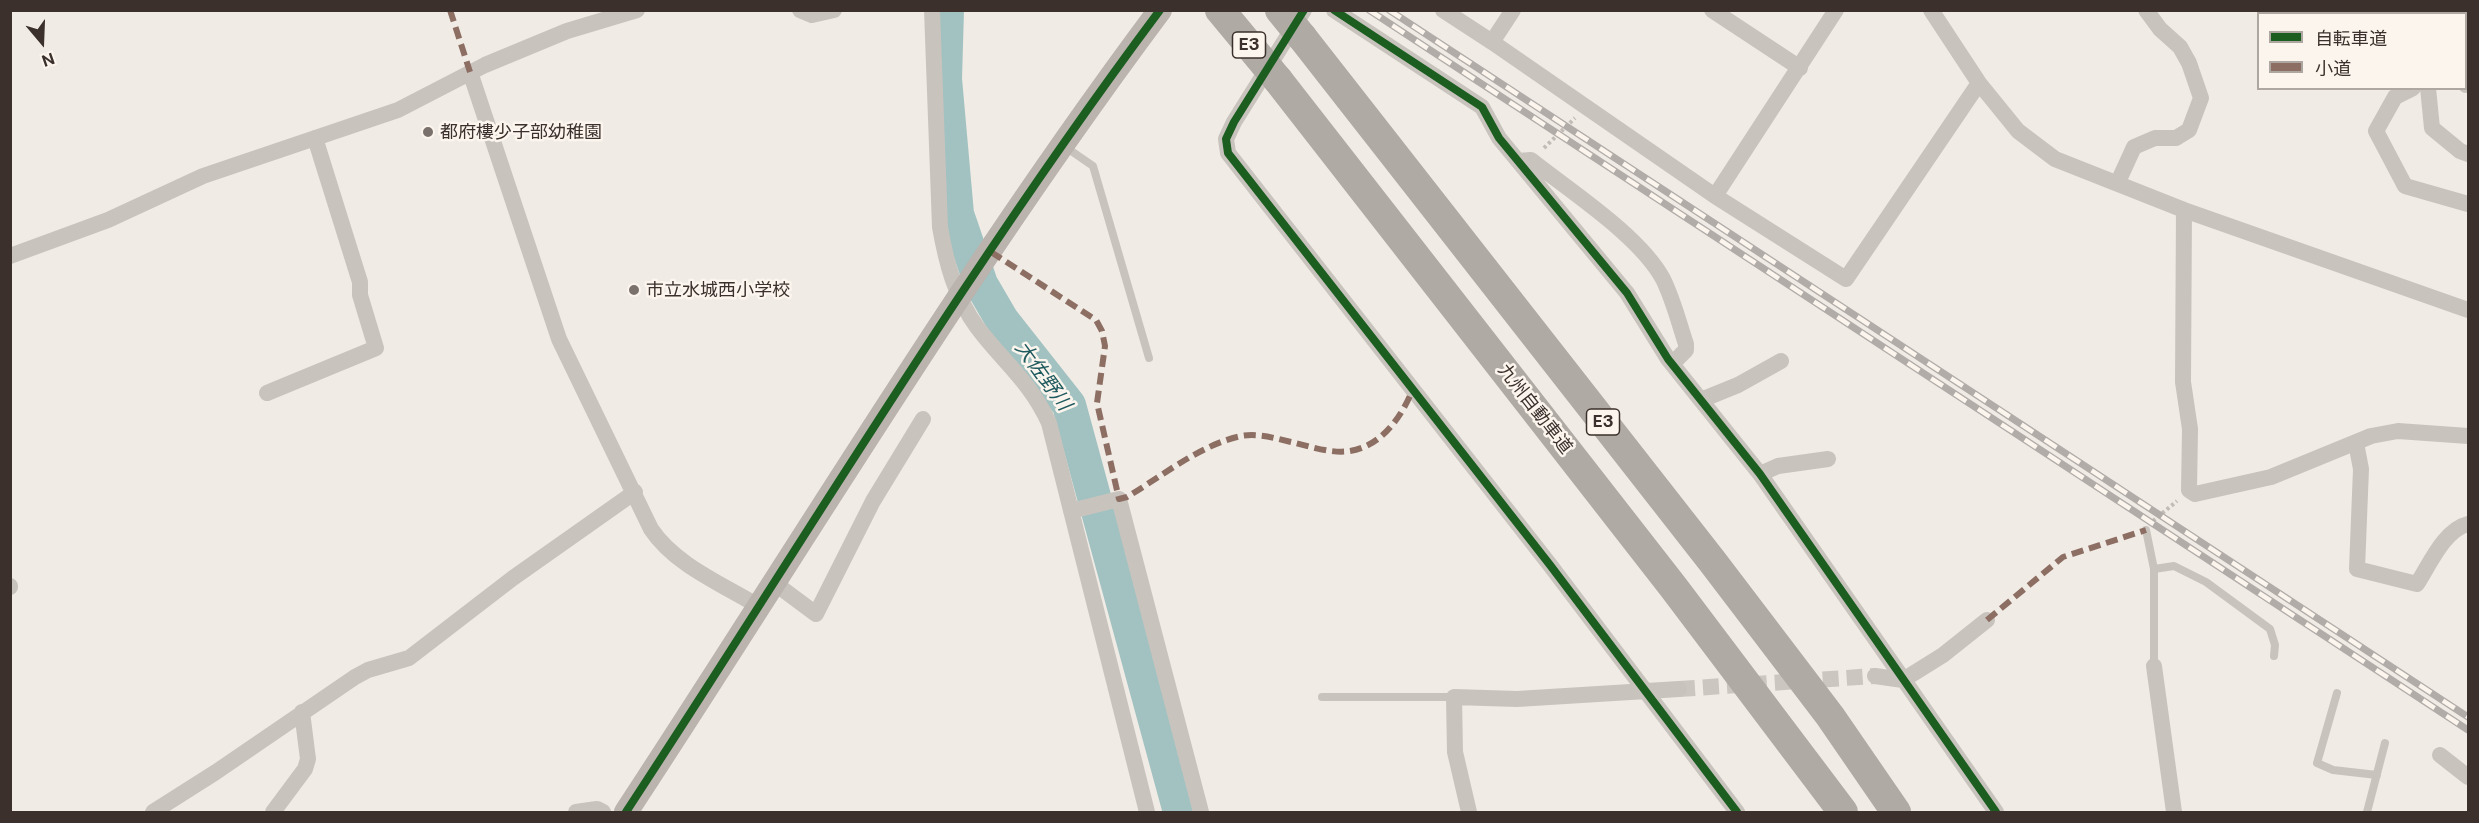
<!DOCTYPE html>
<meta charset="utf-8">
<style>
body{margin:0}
#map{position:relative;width:2479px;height:823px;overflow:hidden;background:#f0ebe5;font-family:"Public Sans","Noto Sans JP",sans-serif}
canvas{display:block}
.frame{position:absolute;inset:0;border:12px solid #3b302b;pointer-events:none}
.legend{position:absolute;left:2257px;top:12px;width:210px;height:78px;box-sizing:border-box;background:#fbf5ee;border:2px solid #aea6a0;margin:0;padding:8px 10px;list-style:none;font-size:18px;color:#3b302b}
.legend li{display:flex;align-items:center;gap:12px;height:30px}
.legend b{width:30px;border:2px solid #aea6a0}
.north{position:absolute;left:12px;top:12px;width:60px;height:60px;-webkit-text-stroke:4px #fbf5ee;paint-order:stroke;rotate:161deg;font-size:16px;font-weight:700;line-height:24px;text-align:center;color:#3b302b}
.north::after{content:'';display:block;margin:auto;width:21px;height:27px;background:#3b302b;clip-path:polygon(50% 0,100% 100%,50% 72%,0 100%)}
</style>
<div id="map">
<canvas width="2479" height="823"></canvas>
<div class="frame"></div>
<ul class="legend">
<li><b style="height:8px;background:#1b5e20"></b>自転車道</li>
<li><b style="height:8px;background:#8d6e63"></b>小道</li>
</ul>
<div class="north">N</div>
</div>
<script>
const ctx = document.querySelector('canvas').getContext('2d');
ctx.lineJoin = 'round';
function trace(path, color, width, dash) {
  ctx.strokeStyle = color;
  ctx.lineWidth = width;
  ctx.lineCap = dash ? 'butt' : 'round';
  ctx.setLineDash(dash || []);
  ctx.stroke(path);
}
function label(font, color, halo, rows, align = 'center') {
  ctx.font = font + ' "Public Sans","Noto Sans JP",sans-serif';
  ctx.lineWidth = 5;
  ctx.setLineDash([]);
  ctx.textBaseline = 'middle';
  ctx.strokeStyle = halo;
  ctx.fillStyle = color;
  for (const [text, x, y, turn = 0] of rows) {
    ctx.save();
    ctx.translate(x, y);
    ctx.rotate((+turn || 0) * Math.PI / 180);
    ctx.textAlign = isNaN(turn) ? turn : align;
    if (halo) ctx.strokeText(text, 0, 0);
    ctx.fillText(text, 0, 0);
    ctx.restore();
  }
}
trace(new Path2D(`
 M947,10L945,79L957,214L981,284L1002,320L1069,405L1180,812`), '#a1c2c1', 34);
trace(new Path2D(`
 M1679,689L1875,676`), '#ccc6c0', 16, [16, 8]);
trace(new Path2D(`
 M1544,148L1575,118
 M2153,521L2177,501`), '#c2bbb6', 4, [3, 3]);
trace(new Path2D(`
 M1064,146L1093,166L1149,358
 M2146,530L2154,569V666
 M2154,569L2174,566L2206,582L2270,629L2275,645L2274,656
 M2337,693L2317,763L2333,770L2377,775
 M1322,697H1454
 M2367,812L2385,743`), '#c9c3be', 8);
trace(new Path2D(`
 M800,10L812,15L834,10
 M932,10L940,227C946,262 955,297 977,327C1003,362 1030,381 1049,423L1147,812
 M1304,10L1234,122L1226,139L1228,153L1550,565L1737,812
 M1334,10L1482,107L1499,138L1627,293L1668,359L1760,474L1996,812
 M1443,10L1492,42L1715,196L1846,279L1979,83
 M1712,10L1800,68
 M1931,10L1979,83L2018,131L2055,159L2184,210L2468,310
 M2354,10L2355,14
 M2455,10V14
 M1492,42L1513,10
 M470,72L559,339L651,529C675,565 722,584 758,606
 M2466,85H2468
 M2413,88L2395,97L2376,131L2405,186L2468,204
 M2428,88L2432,128L2460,151L2468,154
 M1518,161L1531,160C1570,191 1640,236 1663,279C1673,299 1679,323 1686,344V350L1672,364
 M2118,182L2134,147L2155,138H2176L2189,130L2201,98L2189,63L2180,47L2160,29L2146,10
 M1715,196L1836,10
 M2184,210L2183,382L2190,429L2189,490L2195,494L2271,477L2371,436L2398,431L2468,436
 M10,256L108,220L203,176L398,110L485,65L567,31L637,10
 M267,393L376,348L360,295V282L315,138
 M1701,400L1738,385L1781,361
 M2356,443L2361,469L2357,569L2417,584C2430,564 2444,530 2468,524
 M1760,474L1778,466L1828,459
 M1071,511L1119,499L1201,812
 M773,582L816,614L873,501L923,419
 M10,586V587
 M2154,666L2174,812
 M1875,676L1903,680L1943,655L1987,620
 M2440,755L2468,777
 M153,812L216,772L355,677L368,670L409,658L513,578L635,492
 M273,812L305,769L308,759L302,712
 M576,812L597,809L603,812
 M1469,812L1455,752L1454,697L1517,699L1679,689`), '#c9c3be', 16);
trace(new Path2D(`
 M626,812C802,544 967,268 1160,10`), '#bab3ae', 24);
trace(new Path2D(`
 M1302,37L1712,561L1830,716L1896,812
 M1278,80L1674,588L1843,812`), '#afaaa4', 30);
const rail = new Path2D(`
 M1369,10L2468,730
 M1389,10L2468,717`);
trace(rail, '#b1aca8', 7);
trace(rail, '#fbf5ee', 4.5, [14]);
trace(new Path2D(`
 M1220,10L1278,80
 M1280,10L1302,37`), '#afaaa4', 30);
trace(new Path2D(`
 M450,10L470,72
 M991,252L1096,320L1102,331L1105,346L1097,403L1119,499L1127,497C1162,476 1200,445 1241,436C1258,433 1274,438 1291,442C1309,446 1331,454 1350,451C1382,446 1402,416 1413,389
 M1987,620L2063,557L2146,530`), '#8d6e63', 6, [12, 6]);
trace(new Path2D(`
 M1304,10L1234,122L1226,139L1228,153L1550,565L1737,812
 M1334,10L1482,107L1499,138L1627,293L1668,359L1760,474L1996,812
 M626,812C802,544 967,268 1160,10`), '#1b5e20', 8);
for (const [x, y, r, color] of [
 [428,132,6,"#7a716c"],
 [634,290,6,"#7a716c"]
]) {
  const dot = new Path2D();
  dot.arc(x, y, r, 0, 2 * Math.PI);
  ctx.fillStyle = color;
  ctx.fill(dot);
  trace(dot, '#fbf5ee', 2);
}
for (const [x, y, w] of [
 [1249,45,33],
 [1603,422,33]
]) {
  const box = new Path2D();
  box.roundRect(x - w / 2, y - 13, w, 26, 4.5);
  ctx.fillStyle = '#fbf5ee';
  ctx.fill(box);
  trace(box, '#3b302b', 1.5);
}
label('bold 16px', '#3b302b', null, [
 ["E3",1249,45],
 ["E3",1603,422]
]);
label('18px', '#3b302b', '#fbf5ee', [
 ["都府樓少子部幼稚園",440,132],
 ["市立水城西小学校",646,290]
], 'left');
label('18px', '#3b302b', '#fbf5ee', [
 ["九州自動車道",1535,409,52]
]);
label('italic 20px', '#1f5a5e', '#fbf5ee', [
 ["大佐野川",1043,376,54]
]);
</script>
